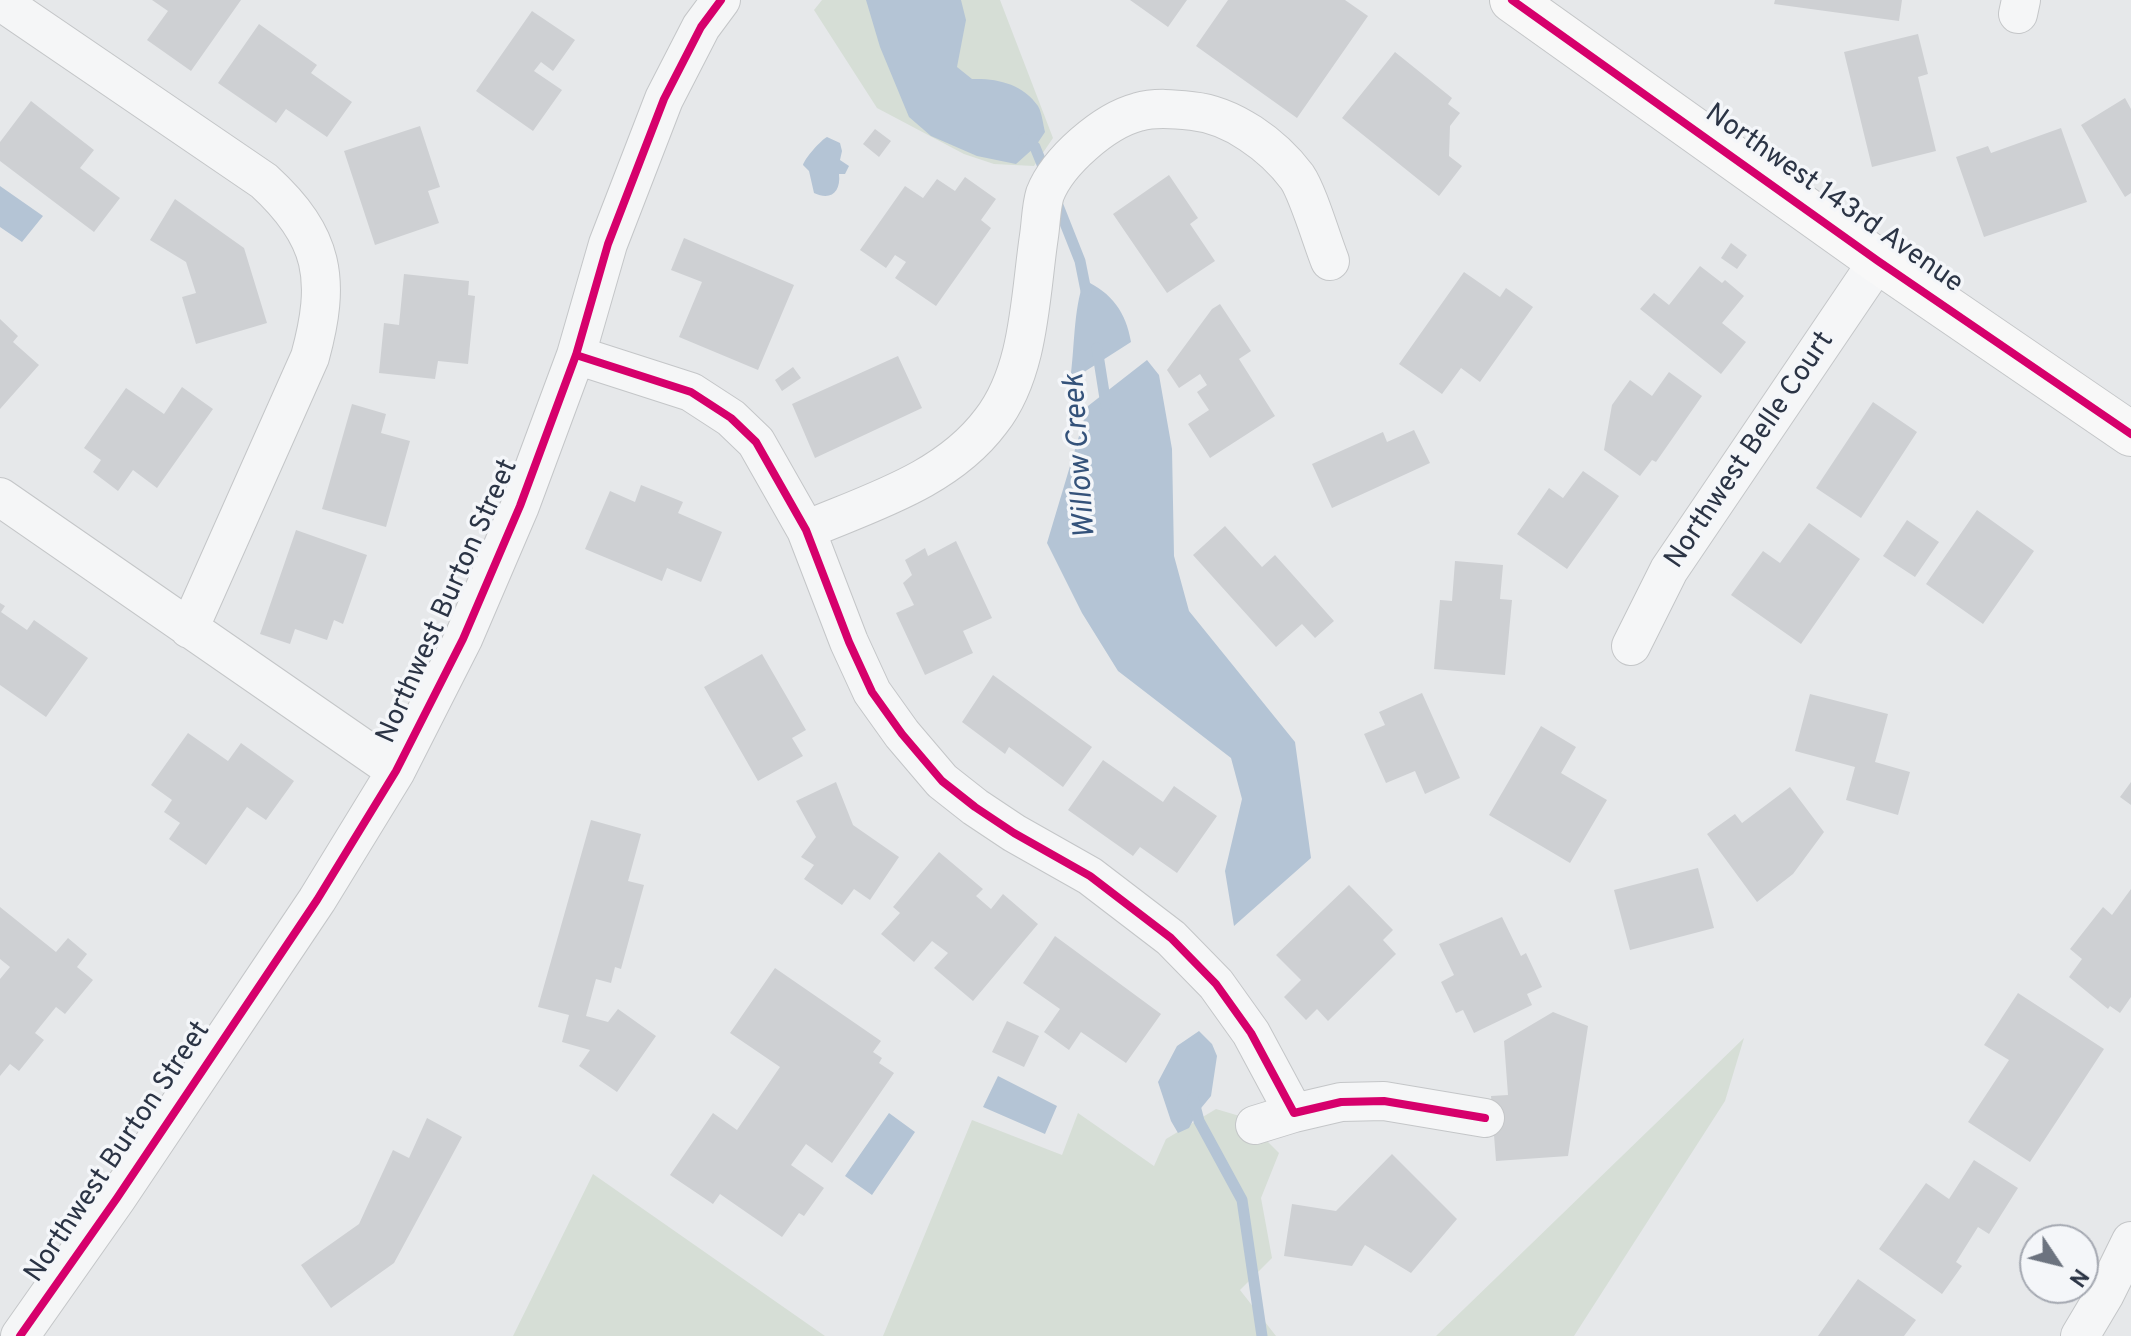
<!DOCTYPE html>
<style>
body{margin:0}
#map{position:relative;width:2131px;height:1336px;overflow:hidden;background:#e6e8ea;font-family:Overpass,sans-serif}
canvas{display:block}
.north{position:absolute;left:2019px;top:1224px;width:80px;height:80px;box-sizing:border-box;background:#f4f6f9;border:2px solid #a4a8b1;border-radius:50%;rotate:125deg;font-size:22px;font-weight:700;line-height:32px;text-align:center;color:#2b3445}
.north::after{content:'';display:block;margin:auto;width:28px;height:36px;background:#6c737f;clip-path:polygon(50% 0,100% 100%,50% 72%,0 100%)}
</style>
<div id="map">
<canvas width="2131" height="1336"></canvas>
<div class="north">N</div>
</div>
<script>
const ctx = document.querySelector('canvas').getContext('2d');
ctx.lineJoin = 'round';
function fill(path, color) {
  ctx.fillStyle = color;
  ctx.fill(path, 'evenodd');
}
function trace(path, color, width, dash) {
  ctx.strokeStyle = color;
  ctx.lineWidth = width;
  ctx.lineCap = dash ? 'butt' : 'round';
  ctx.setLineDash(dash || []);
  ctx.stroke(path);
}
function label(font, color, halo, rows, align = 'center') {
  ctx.font = font + ' Overpass,sans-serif';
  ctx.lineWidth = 7;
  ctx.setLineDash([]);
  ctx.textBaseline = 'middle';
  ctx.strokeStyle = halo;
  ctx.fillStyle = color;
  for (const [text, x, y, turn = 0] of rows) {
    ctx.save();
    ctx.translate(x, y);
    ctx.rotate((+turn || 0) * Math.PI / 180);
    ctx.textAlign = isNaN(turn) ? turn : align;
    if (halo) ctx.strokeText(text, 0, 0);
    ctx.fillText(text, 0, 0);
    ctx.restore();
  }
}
fill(new Path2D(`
 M822,0H1000L1053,138L1034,166L994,164L964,154L877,108L814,10Z
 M1744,1038L1725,1101L1574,1336H1436Z
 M1216,1109L1243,1117L1279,1153L1261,1198L1272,1258L1240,1290L1276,1336H883L972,1120L1062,1155L1078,1113L1154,1166L1166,1139Z
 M593,1174L825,1336H513Z`), '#d6ded6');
fill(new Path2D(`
 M866,0H961L966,20L957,67L972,79C997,78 1023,84 1038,106C1042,113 1043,124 1045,132L1035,147L1016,164L977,156L931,136L909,117L880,47Z
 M827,137L840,143L842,151L840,160L849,166L845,174H839C841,192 831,201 814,193L809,171L803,165C805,158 821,140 827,137Z
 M0,186L43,216L22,242L0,227Z
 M1084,280C1112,293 1126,312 1131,342L1070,381C1075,347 1073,312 1084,280Z
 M1147,360L1159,375L1172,449L1174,556L1189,611L1295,742L1311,858L1234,926L1225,871L1242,799L1231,758L1118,671L1082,613L1047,543L1088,406Z
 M1199,1031L1212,1044L1217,1056L1211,1096L1197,1113L1189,1128L1178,1133L1171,1121L1158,1082L1177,1046Z
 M998,1076L1057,1106L1045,1134L983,1107Z
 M889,1113L915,1132L872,1195L845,1176Z`), '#b4c4d5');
trace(new Path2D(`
 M1024,139L1035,147L1046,174
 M1055,198L1080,261L1086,291
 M1097,348L1106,405
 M1193,1098L1199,1121L1242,1200L1262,1336`), '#b4c4d5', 11);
fill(new Path2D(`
 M152,0H241L191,71L147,40L168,11Z
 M1130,0H1187L1168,27Z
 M1228,0H1345L1368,16L1297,118L1196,46Z
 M1775,0H1902L1899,21L1774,4Z
 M532,11L575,40L553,71L541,62L534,71L562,90L533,131L476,91Z
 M259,24L317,65L311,73L352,102L327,137L286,109L276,123L218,83Z
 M1918,34L1928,74L1918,77L1936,151L1872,167L1844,52Z
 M1395,52L1452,98L1448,104L1460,113L1450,126L1449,156L1462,166L1439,196L1342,118Z
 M2125,98L2131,109V193L2125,197L2081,125Z
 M31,101L94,150L80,168L120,198L94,232L0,161V142Z
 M420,126L440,187L428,191L439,223L375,245L344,151Z
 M2061,128L2087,202L1984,237L1956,157L1988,146L1991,153Z
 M875,129L891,141L879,157L863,144Z
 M1169,175L1198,218L1190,224L1215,261L1167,293L1113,214Z
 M965,177L996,199L981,220L991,228L936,306L895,278L906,262L895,255L886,268L860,250L905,186L923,198L937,179L955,191Z
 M175,199L244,248L267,323L196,344L182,297L196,293L186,262L150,240Z
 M684,238L794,285L758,370L679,337L702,282L671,270Z
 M1731,243L1747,255L1737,269L1721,258Z
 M1700,266L1722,283L1725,280L1744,296L1722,323L1746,342L1721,374L1640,309L1654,293L1669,305Z
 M1464,272L1500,297L1506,288L1533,307L1480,382L1461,368L1442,394L1399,364Z
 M404,274L469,281L468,295L475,296L468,364L438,361L435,379L379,373L384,323L399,325Z
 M1220,304L1251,351L1239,359L1275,416L1210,458L1188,424L1209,410L1197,392L1207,385L1200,374L1179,388L1167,370L1212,309Z
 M0,319L18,336L13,342L39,365L0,409Z
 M898,356L922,408L815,458L792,404Z
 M793,367L801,378L782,391L775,380Z
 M1669,372L1702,396L1656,462L1652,460L1640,476L1604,450L1612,405L1630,380L1652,396Z
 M182,387L213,409L157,488L133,470L118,491L93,472L101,460L84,448L126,388L164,414Z
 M1873,402L1917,432L1861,518L1816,488Z
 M352,404L386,414L381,433L410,441L386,527L322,509Z
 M1414,430L1430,463L1332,508L1312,464L1383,432L1387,442Z
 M1583,471L1619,496L1567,569L1517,534L1549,488L1563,498Z
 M641,485L683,502L678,513L722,532L701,582L667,568L662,581L585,549L610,491L635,502Z
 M1977,510L2034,551L1983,624L1926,584Z
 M1907,520L1939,542L1915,577L1883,556Z
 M1809,523L1860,559L1801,644L1731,595L1763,551L1780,563Z
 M1225,526L1262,567L1275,555L1334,621L1315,638L1302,624L1276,647L1193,555Z
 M296,530L367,555L343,624L334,620L327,640L295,629L290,644L260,634Z
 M956,541L992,618L963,631L973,653L925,675L896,613L914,605L903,583L912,575L905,560L925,548L928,556Z
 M1455,561L1503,565L1500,599L1512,600L1505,675L1434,669L1440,600L1452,601Z
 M0,603L5,606L1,612L27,630L34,620L88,658L46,717L0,685Z
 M762,654L806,730L792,738L803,756L758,781L704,687Z
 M993,675L1092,747L1063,787L1009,747L1005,754L962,722Z
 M1422,693L1460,778L1425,794L1415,771L1386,783L1364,734L1385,725L1379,712Z
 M1810,694L1888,714L1875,762L1910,772L1898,815L1846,800L1855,767L1795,751Z
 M1541,726L1576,747L1561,773L1607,800L1570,863L1489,815Z
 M188,733L228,761L241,743L294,781L266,820L247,807L206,865L169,839L180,823L164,812L172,800L151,785Z
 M1103,760L1163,802L1174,786L1217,816L1177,873L1140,847L1133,856L1068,810Z
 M836,782L853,825L899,857L870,900L854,889L842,905L804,879L814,865L801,857L816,837L796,801Z
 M2131,782V805L2120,797Z
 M1790,787L1824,832L1793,874L1757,902L1707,834L1735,814L1742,823Z
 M591,820L641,834L628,881L644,885L621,969L615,967L611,983L596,979L586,1016L608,1022L618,1009L656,1036L617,1092L579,1066L590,1050L562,1042L569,1015L538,1007Z
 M939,852L983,889L976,896L991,909L1003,894L1038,924L973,1001L934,968L948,953L932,941L914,962L881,934L900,913L893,907Z
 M1698,868L1714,928L1630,950L1614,890Z
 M1349,885L1393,930L1383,940L1396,954L1328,1021L1317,1009L1306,1020L1284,997L1301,980L1276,955Z
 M2131,889V997L2120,1013L2110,1006L2108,1009L2069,977L2082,959L2070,949L2103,907L2112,915Z
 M0,907L56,952L68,938L87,954L77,967L93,980L65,1014L56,1007L35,1033L44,1040L19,1071L10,1064L0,1076V979L10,967L0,959Z
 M1502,917L1521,956L1526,953L1542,987L1527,994L1532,1005L1474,1033L1463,1010L1456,1013L1441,982L1454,975L1439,944Z
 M1055,936L1161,1014L1126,1063L1081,1032L1069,1050L1044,1032L1060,1009L1023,983Z
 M775,968L881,1041L873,1052L882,1058L879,1063L894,1073L832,1163L806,1144L791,1165L824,1188L804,1216L799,1213L782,1237L720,1194L713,1204L670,1175L713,1113L737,1130L780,1067L730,1033Z
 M2018,993L2104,1049L2030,1162L1968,1122L2009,1060L1984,1045Z
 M1553,1012L1588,1026L1568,1156L1496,1161L1491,1096L1508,1095L1504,1041Z
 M1007,1021L1039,1036L1024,1067L992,1052Z
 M427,1118L462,1137L394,1263L331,1308L301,1265L359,1224L393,1150L409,1158Z
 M1392,1154L1457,1219L1411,1273L1365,1245L1352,1266L1284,1256L1292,1204L1336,1211Z
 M1974,1160L2018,1188L1989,1234L1978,1227L1956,1262L1962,1266L1942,1294L1879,1249L1926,1183L1949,1199Z
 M1858,1279L1916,1320L1904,1336H1818Z`), '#ced0d3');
const street = new Path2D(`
 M0,1L264,181C325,237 331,280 310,357L189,629
 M2018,14L2021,0
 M576,355L691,392L731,418L756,442L806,530L849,642L872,692L902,734L942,781L975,807L1014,833L1090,876L1171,938L1216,984L1251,1033L1294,1113L1341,1102L1384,1101L1485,1118
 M0,497L396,771
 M806,530C872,502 947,480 991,421C1030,371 1030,296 1039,236C1041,223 1041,207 1045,194C1058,161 1104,121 1138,112C1155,107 1175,109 1192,111C1232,115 1273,145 1297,177C1308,193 1322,241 1330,261
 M1631,646L1669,570L1878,261
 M1255,1125L1294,1113
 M20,1336L117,1198L317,900L396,771L463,639L520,506L576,355L608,244L664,99L701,27L721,0
 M2080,1336L2105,1294L2131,1241`);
const secondary = new Path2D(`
 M1512,0L1878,261L2131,434`);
trace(street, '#c4c6c8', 40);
trace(secondary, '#c4c6c8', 46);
trace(street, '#f5f6f7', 38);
trace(secondary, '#f8f8f8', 44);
trace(new Path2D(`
 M1512,0L1878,261L2131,434
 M576,355L691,392L731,418L756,442L806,530L849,642L872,692L902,734L942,781L975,807L1014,833L1090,876L1171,938L1216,984L1251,1033L1294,1113L1341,1102L1384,1101L1485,1118
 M20,1336L117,1198L317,900L396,771L463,639L520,506L576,355L608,244L664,99L701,27L721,0`), '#d6006c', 8);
label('28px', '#2b3445', '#f4f6f9', [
 ["Northwest 143rd Avenue",1833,200,35],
 ["Northwest Belle Court",1751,451,-56],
 ["Northwest Burton Street",449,602,-66],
 ["Northwest Burton Street",119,1153,-56]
]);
label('italic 30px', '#34527a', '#f4f6f9', [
 ["Willow Creek",1082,456,-94]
]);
</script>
